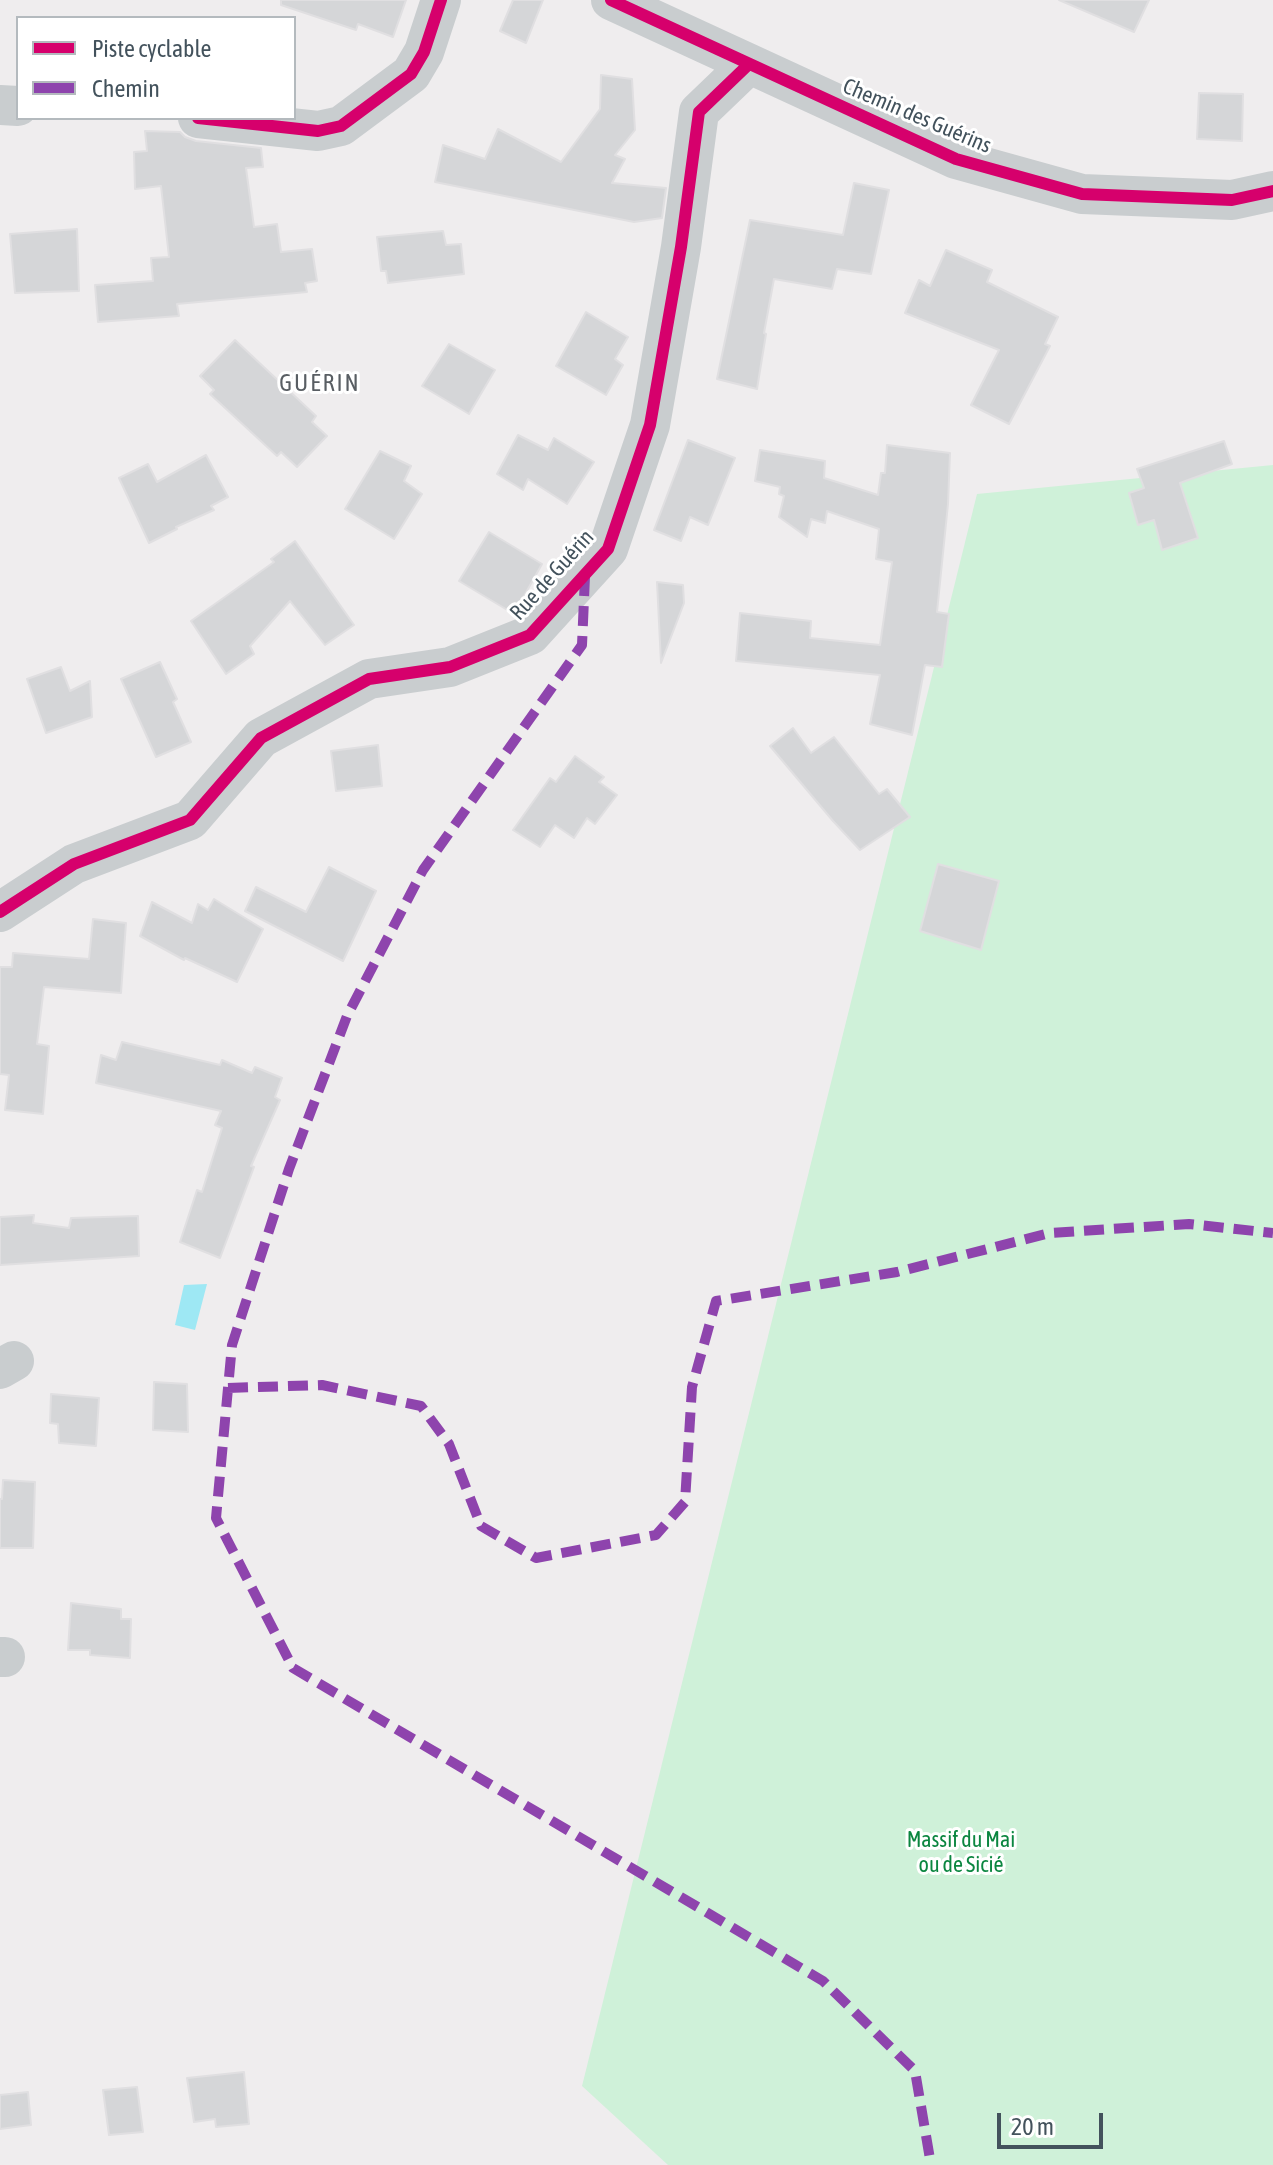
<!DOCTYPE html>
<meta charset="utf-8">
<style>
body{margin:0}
#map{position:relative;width:1273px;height:2165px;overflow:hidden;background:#efedee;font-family:"Asap Condensed",sans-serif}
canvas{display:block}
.legend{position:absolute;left:16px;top:16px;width:280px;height:104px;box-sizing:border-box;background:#fff;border:2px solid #b4babe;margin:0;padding:10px 14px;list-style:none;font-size:24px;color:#43525c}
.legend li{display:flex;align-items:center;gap:16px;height:40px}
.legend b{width:40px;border:2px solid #b4babe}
.scale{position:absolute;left:997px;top:2113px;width:106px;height:36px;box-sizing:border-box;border:4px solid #43525c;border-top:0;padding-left:10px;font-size:24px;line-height:28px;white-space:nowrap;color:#43525c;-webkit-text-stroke:6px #fff;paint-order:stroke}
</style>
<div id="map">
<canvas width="1273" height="2165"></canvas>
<ul class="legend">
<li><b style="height:10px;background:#d6006c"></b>Piste cyclable</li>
<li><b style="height:10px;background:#8e44ad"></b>Chemin</li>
</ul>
<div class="scale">20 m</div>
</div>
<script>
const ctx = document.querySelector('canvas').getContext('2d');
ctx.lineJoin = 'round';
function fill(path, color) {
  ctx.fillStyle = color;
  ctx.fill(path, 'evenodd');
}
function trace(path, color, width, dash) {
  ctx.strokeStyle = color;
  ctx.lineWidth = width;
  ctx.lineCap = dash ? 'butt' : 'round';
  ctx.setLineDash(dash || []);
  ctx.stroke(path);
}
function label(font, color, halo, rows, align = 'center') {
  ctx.font = font + ' "Asap Condensed",sans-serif';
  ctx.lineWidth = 6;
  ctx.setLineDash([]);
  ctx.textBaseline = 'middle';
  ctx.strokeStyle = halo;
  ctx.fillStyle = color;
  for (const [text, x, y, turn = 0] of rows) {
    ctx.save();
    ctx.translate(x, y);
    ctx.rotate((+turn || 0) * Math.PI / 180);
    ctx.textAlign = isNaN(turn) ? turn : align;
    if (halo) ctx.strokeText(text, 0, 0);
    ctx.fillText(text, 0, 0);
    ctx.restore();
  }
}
fill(new Path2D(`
 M1273,465V2165H668L582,2086L977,494Z`), '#cff1d9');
fill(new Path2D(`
 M207,1284L195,1330L175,1325L184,1285Z`), '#9ee8f4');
const building = new Path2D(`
 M281,0H406L393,37L358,24L356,30L281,5Z
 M513,0H543L526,43L500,31Z
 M1059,0H1149L1134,32Z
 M601,75L632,79L635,130L615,155L625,159L612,183L666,188L662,218L634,222L435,182L443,145L485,159L498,129L561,162L600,109Z
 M1199,93L1243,94L1242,141L1197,139Z
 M145,131L180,132L185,137L196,141L261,148L263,167L246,168L254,227L277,224L281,252L312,249L317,281L305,283L307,292L177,304L179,316L98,322L95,285L153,281L151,258L169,257L161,186L135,189L134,152L147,151Z
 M854,183L889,190L871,274L837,269L832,289L774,279L764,333L766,334L757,389L717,379L750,220L843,235Z
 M77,229L79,291L15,293L10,234Z
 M443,231L446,245L461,244L464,274L388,283L386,271H381L377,237Z
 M946,250L992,270L987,282L1058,317L1045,344L1050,346L1009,424L971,405L999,350L905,313L919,280L930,286Z
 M586,312L628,337L615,359L623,365L606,395L556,366Z
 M235,340L316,416L312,422L327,436L297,467L281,452L277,456L210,394L214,390L200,376Z
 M449,344L495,370L469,414L422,386Z
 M518,435L548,450L554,438L594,462L567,504L528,479L523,490L497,474Z
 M688,440L735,458L708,525L690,517L681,541L654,530Z
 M1224,441L1232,464L1180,483L1198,538L1162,550L1154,520L1138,525L1129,493L1144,488L1137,469Z
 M887,445L950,453L948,504L937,612L949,614L942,667L925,665L912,735L870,724L880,675L736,661L740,613L811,621L810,638L880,645L892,562L876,559L879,529L827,511L825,523L811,519L807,537L779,517L784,496L779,494L780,487L755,481L760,450L825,461L824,478L878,495L881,473H885Z
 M380,451L411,466L404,481L422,494L394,539L345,509Z
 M206,455L228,497L211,506L214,510L176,527L177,529L149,543L119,478L148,464L157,482Z
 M489,532L542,564L514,614L459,581Z
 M295,541L354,625L325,645L290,601L250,646L254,654L226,674L191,621L274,562L271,559Z
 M657,582L683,585L684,603L661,663Z
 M160,662L177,699L173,702L191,742L156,757L121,679Z
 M61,667L70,691L90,681L92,717L46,733L27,679Z
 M793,728L811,753L834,737L879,794L887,789L910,817L860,850L833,821L770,746Z
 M378,745L382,786L336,791L331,751Z
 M575,756L604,777L599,782L617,795L595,824L587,818L574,838L555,825L540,847L513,830L550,778L556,782Z
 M938,864L999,881L981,950L920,931Z
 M329,867L376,891L343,961L245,911L256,887L306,912Z
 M214,899L263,929L237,982L185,958L184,960L140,936L152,902L192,923L198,904L208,910Z
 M93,919L126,923L121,993L44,987L37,1044L49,1046L43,1114L5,1110L9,1075L0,1074V967H12L13,953L89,959Z
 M122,1042L220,1065L222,1060L252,1073L255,1067L282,1078L275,1097L280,1100L251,1166L254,1167L220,1258L180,1242L197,1190L202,1192L222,1128L215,1125L221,1111L96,1083L101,1055L116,1060Z
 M34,1215L33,1223L69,1228L71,1218L138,1216L139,1256L0,1265V1217Z
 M154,1382L187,1384L188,1432L153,1430Z
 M51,1394L99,1398L96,1446L59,1443L58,1424L50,1423Z
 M3,1480L35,1482L33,1548H0V1499H2Z
 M71,1603L121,1609V1619H131L130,1658L90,1655V1650H68Z
 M244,2072L249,2124L216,2127L215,2119L194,2122L187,2078Z
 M137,2087L143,2132L109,2135L103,2090Z
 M28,2092L31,2125L0,2129V2095Z`);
fill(building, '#d5d6d8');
trace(building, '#e0dfe1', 2);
trace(new Path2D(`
 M611,0L956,159L1082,194L1232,200L1273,191
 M0,105L18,106
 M198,118L318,131L341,126L411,74L424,52L441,0
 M0,912L74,864L190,820L261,738L369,679L450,667L530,635L608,549L650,425L681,247L699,112L749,64
 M0,1369L14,1361
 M0,1657H5`), '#c9cdcf', 40);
trace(new Path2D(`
 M585,576L582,645L423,870L347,1016L289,1169L232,1345L216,1518L293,1668L823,1981L915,2071L931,2165
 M228,1388L322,1385L421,1406L449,1444L481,1526L536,1558L656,1535L685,1502L692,1387L716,1301L897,1272L1050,1233L1189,1224L1273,1233`), '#8e44ad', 10, [20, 10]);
trace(new Path2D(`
 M611,0L956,159L1082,194L1232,200L1273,191
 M198,118L318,131L341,126L411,74L424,52L441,0
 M0,912L74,864L190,820L261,738L369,679L450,667L530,635L608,549L650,425L681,247L699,112L749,64`), '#d6006c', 12);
label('22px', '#43525c', '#fff', [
 ["Chemin des Guérins",917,116,23],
 ["Rue de Guérin",552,575,-48]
]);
label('22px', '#0b8640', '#fff', [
 ["Massif du Mai",961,1840],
 ["ou de Sicié",961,1865]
]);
ctx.letterSpacing = '2px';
label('24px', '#595e63', '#fff', [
 ["GUÉRIN",320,383]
]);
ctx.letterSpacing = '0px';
</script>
